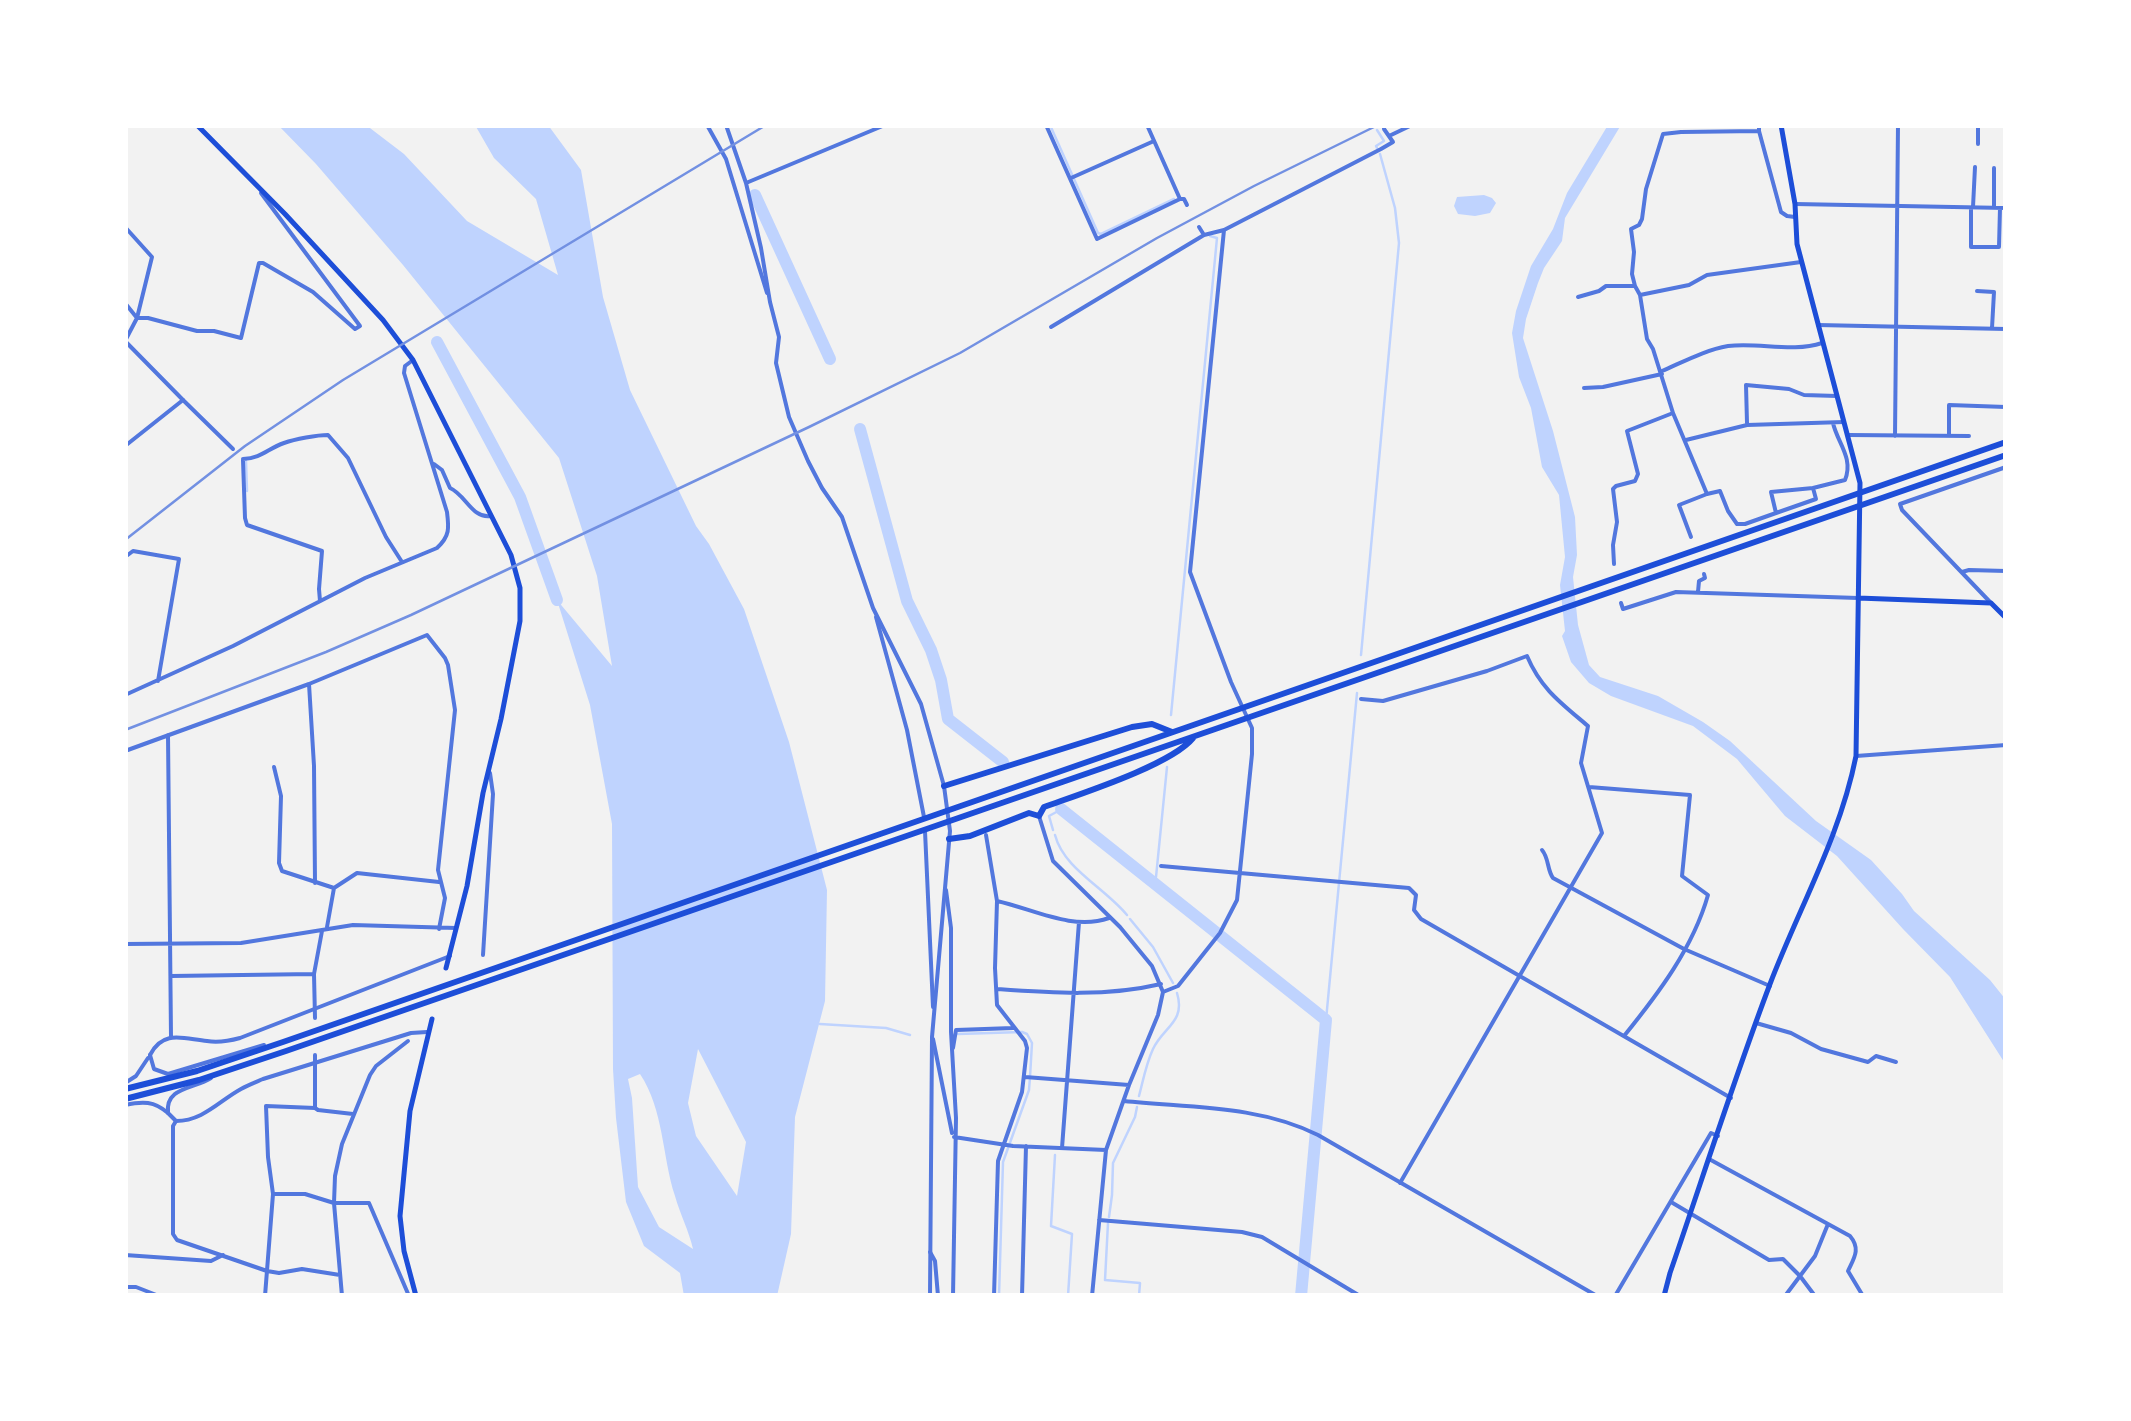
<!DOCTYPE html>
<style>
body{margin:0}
#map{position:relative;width:2131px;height:1421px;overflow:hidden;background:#f2f2f2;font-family:Montserrat,sans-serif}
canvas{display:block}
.frame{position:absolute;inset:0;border:128px solid #fff;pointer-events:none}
</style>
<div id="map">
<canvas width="2131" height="1421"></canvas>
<div class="frame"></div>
</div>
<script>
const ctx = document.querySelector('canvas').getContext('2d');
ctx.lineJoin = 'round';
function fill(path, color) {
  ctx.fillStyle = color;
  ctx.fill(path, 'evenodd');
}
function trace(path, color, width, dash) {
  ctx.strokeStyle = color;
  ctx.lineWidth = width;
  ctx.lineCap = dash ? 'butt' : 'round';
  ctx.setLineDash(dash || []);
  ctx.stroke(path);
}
fill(new Path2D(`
 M278,125H366L404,154L467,221L558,275L536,199L494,158L475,125H548L581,170L603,297L630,390L696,526L709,544L744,609L789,742L827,890L825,1001L795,1117L791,1234L777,1296H684L680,1273L644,1246L626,1202L616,1118L613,1069L612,824L590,705L557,600L612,666L597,576L559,458L403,265L316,164ZM698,1049L746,1142L737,1196L696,1136L688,1103ZM640,1074C664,1110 662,1156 675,1196C680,1214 689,1231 693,1249L659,1227L638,1187L632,1098L628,1079Z
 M1608,125H1621L1565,218L1562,241L1544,268L1538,283L1526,319L1523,338L1553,431L1575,517L1577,555L1573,577L1578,625L1589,665L1600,677L1658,696L1703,722L1730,741L1816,821L1871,860L1902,894L1914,911L1990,980L2006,1000V1065L1950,977L1903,929L1837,856L1785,816L1737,759L1693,726L1611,696L1589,683L1571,662L1562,636L1565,631L1560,585L1565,557L1559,495L1542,467L1531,408L1519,377L1512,333L1516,311L1531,266L1553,229L1567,193Z
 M1484,195L1492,198L1496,203L1490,213L1475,216L1458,214L1454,206L1457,197Z`), '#bfd3fe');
trace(new Path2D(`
 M1050,125L1098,233L1101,234L1174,199
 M1377,148L1376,146L1384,141L1377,130
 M246,461L247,491
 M1361,655L1399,243L1395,208L1380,154
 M1171,715L1217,238L1210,236
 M1053,830L1049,816L1062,809
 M1055,835C1064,869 1104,887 1127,915
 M1153,882L1156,877L1167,767
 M1130,919L1153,947L1173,983
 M1326,1020L1357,693
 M820,1024L886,1028L910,1035
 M958,1034L1022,1032L1027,1034L1032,1043L1030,1077L1029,1090L1003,1162L999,1296
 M1139,1096C1143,1081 1146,1064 1153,1049C1163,1027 1186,1022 1177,993
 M1055,1155L1051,1226L1072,1234L1068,1296
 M1109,1217L1112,1195L1113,1163L1135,1117L1137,1107
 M1108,1223L1105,1280L1140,1283L1139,1296`), '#bfd3fe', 2.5);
trace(new Path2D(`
 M755,195L830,359
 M437,342L520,497L557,600
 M860,429L907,601L931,650L941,680L948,719L1003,762
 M1061,809L1326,1020L1301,1296`), '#bfd3fe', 12);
trace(new Path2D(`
 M707,125L726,159L767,293
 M1046,125L1097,239L1180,199
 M1147,125L1180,199H1184L1187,205
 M1759,125V131L1681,132L1663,134L1646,189L1642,219L1639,225L1631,229L1634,252L1632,274L1635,286L1640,295L1647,339L1653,349L1673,413L1707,494L1720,491L1728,511L1737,524H1745L1776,513L1771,492L1813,488L1845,480C1854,458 1837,442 1833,423
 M1759,131L1781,212L1787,216L1795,217
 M1389,136L1412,125
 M1978,144V125
 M1071,178L1154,141
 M1795,204L2006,208
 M1973,207L1975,167
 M1994,208V168
 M1971,209V247H1999L2000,208
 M125,227L152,257L137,318L125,341
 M1199,227L1204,235L1224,230L1381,149L1393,142L1384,129
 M1977,291L1994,292L1992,328
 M1640,295L1689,285L1707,275L1801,262
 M1578,297L1599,291L1606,286H1635
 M125,303L137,318H148L197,331H214L241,338L259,263H263L313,292L355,329L360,326L261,193
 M1818,325L2006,329
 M1051,327L1204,235
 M1662,371C1683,362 1705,350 1728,346C1759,342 1792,353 1822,343
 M1584,388L1603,387L1662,374
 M183,400L233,449
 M1747,423L1746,385L1789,389L1804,395L1837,396
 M1849,435L1969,436
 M1895,436L1898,125
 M1949,436V405L2006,407
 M1686,440L1747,425L1844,422
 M243,459C262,458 267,449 284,443C295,439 317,435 328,435L348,458L386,537L402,562
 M243,460L245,518L247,525L322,551L319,589L320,601
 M434,464L442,470L450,488C466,495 472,519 491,516
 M1776,513L1816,499L1813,488
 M1691,537L1679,505L1707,494
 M125,557L133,551L179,559L158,681
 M1614,564L1613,545L1617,522L1613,489L1616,486L1635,481L1638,474L1627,431L1673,413
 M1962,572L1969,570L2006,571
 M1698,592L1699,581L1705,578L1704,574
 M1621,603L1623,609L1676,592L1858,598
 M1991,603L1902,510L1900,504L2006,467
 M876,617L907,730L924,817
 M309,684L314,766L315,883
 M125,695L233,646L365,578L437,548C450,536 449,528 447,512L404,373L405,366L413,360
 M1361,699L1383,701L1487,671L1527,656C1541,689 1561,703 1588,726L1581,763L1602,833L1400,1183
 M168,735L171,1037
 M125,751L309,684L427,635L445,658L448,665L455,710L438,870L445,898L439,929
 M1856,756L2006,745
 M274,767L281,796L279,863L282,871L334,888L327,927
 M1589,787L1690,795L1682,876L1708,895C1693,948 1658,994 1624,1036
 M1039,816L1053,861L1120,927L1152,966L1163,992L1158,1015L1129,1085L1106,1150L1092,1296
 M925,831L933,1007
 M986,835L997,901L995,968L997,1005L1025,1041L1027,1048L1022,1092L998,1161L994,1296
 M1542,850C1549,858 1547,870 1553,878L1684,949L1770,986
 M1161,866L1409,888L1416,895L1414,910L1421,919L1731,1098
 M334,888L357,873L439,882
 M946,890L951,928V1032L956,1118L953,1296
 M997,901C1033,909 1073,931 1109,918
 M125,944L241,943L353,925L456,928
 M483,955L493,794L490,773
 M171,976L314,974
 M997,989C1052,993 1106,997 1161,984
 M1163,992L1178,986L1220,933L1237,900L1252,754V728L1231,682L1190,572L1224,230
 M315,1018L314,974L322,931
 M1756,1023L1791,1033L1821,1049L1868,1062L1876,1056L1896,1062
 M933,1039L952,1133
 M953,1048L956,1030L1013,1028
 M150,1055L154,1069L168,1074L264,1045
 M1025,1077L1129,1085
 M125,1083L136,1076L148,1058
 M1124,1101C1190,1108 1258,1105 1318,1135L1597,1296
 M125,1105C143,1101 154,1101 168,1113
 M315,1108L318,1110L353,1114
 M168,1113C165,1087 194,1089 211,1078
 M176,1121L173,1126V1234L177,1240L267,1271L279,1273L302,1269L340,1275
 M954,1137L1013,1146L1106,1150
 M1062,1148L1079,922
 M1709,1159L1850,1236C1861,1249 1854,1258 1848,1271L1863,1296
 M273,1194H305L334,1203H369L409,1296
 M1671,1202L1769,1260L1783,1259L1800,1276L1815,1296
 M1099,1220L1242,1232L1262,1237L1360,1296
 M930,1252L935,1261L938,1296
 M125,1255L211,1261L223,1255
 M125,1287H136L159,1296
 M265,1296L273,1194L268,1157L266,1106L315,1108V1055
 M342,1296L334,1203L335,1176L342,1144L370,1075L376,1066L408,1041
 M1022,1296L1026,1146
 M1615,1296L1711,1133L1718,1136
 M1785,1296L1815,1256L1828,1224`), '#5277de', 4);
trace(new Path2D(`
 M726,125L746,183L761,248L770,302L779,337L776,363L789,417L808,461L822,488L842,517L873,608L921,704L944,786L950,831L932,1037L930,1296
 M746,183L885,125
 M125,341L183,400L125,446
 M150,1055C163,1029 184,1039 207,1041C219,1043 229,1041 240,1038L450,956
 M168,1113L176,1121C203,1121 219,1101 241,1089C248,1085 256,1082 263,1079L411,1033L427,1032`), '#5277de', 4);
trace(new Path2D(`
 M197,125L285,214L383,320L413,360L511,555L520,588V621L501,719L483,793L467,886L446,968
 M1858,598L1991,603L2006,618
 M416,1296L404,1251L400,1216L410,1111L432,1019
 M1664,1296L1670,1273C1703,1177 1734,1079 1770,984C1799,908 1840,837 1856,756L1860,483L1797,244L1795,204L1781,125`), '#1d4ed8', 5);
trace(new Path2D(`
 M944,786L1132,727L1152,724L1172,732
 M949,839L970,836L1029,813L1039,816L1044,807C1080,794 1171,765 1193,738
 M125,1089L197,1071L283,1042L2006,442
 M125,1099L199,1080L286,1051L2006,455`), '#1d4ed8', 6);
trace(new Path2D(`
 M125,540L245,446L343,380L766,125
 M125,730L326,652L411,615L809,427L960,353L1157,238L1254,186L1378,125`), '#7290e2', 2.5);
</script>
